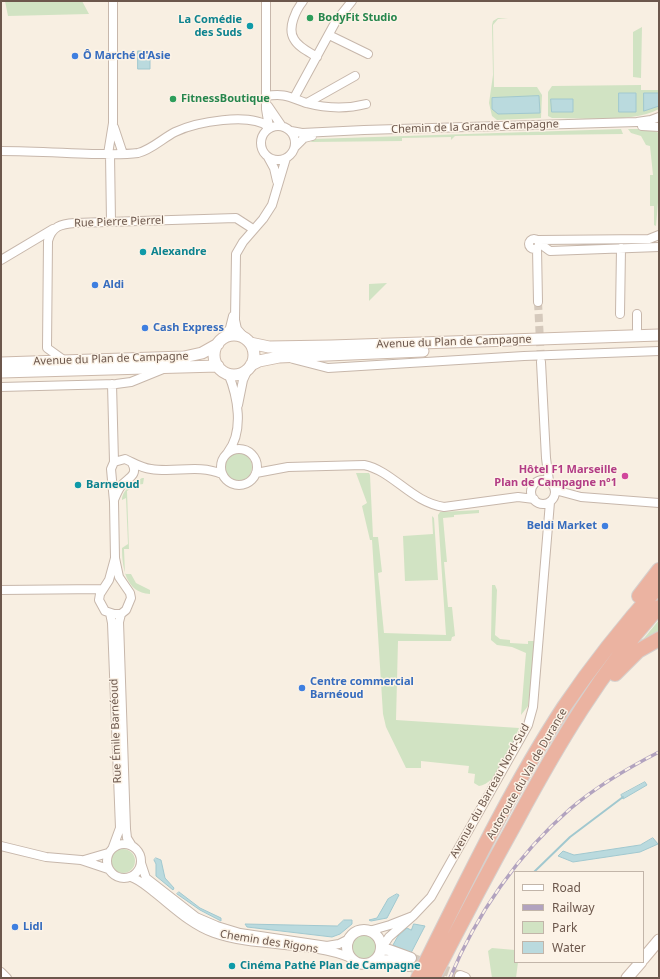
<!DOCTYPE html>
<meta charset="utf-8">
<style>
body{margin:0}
#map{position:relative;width:660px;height:979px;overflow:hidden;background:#f8efe2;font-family:"Noto Sans",sans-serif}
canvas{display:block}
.frame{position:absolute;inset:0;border:2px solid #6c574c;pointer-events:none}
.legend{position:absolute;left:514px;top:871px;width:130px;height:92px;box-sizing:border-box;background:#fcf3e7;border:1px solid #c2b5a9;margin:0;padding:5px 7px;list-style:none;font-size:12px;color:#6c574c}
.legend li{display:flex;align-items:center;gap:8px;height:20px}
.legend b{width:20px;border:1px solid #c2b5a9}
</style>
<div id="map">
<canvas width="660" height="979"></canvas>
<div class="frame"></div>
<ul class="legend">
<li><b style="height:5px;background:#fff"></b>Road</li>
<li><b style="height:5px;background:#b2a3bf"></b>Railway</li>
<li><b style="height:11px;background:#d1e3c3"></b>Park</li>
<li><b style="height:11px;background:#badade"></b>Water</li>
</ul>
</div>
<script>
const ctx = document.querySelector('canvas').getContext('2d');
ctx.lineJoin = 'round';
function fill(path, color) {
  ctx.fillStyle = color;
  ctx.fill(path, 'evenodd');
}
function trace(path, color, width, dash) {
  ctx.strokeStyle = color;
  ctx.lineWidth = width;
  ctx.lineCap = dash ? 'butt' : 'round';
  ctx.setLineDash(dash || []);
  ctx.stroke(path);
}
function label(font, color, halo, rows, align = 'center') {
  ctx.font = font + ' "Noto Sans",sans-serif';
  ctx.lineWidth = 3;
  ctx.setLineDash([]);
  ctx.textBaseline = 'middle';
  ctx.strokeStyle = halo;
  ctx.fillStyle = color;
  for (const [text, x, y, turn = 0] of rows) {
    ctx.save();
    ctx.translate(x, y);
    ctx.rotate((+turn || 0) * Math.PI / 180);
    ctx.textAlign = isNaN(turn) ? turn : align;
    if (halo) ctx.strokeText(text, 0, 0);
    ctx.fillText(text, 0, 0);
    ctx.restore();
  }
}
fill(new Path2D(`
 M5,1H82L89,14L8,16Z
 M498,18L508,19H498L493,25L494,87H537L542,95L541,118L497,120L492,116L489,103L493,75L492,25L493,21Z
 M642,27L641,78L633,77V32Z
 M641,85V90H659V109C634,123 581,118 552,118L548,116V92L552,86Z
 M621,129L623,134L455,136L451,140V137L402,138V141L311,142L313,139Z
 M628,129H650L659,133V191L656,226L654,225V206H650V175H653L650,146L646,145L641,136L631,133Z
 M387,283L369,301V284Z
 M224 467a14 14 0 1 1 28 0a14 14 0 1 1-28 0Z
 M356,473H369L370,475L373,537H378L382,572L378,573L384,633L446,635L438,515L440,512L479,510V513L454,515V517L443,518L447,562H444L448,607H452L455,636L452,637L451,641H398L396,720L519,728C513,743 497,785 479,786L474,783L475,774L468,773L469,766L421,761V768H406L386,727L383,714L372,540H370L362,506L367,503Z
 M142,478H144L143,484L136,485L127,491L129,549H124L125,574H131L136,583L150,590V594C126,593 122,568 122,548L128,544L126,498L122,500C122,489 134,484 142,478Z
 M432,516L434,518L438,580L405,581L403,536L433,534Z
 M492,585H495L497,590L495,635L500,639L510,640V643L528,644V641H536L528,706L521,715L526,653L512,647L497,645L491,640Z
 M659,620V632L640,643Z
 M111 861a12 12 0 1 1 24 0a12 12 0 1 1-24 0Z
 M351 947a13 13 0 1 1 26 0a13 13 0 1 1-26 0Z
 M492,948L515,950V962H518L516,978H492L488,951Z`), '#d1e3c3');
const water = new Path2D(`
 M138,51H150V69H138Z
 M619,93H636V112H619Z
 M644,93H659V106L644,111Z
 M539,96L540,113L498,114L492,109V98Z
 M551,99H573V112H552Z
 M645,782L647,785L623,799L621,795Z
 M653,838L658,844L640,852L573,862L558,856L563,851L574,855L640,845Z
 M156,858L161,860L165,878L174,888L173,890L156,876V864L154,860Z
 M179,892L200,908L221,918V921L200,910L177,894Z
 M397,894L399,895L387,918L371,921L369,920L377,918L388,899Z
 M344,920H352V924L340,934L332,937L247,927L245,924L337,926Z
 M414,924L425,926L411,953L393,945L398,936L407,928L411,930Z`);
fill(water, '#badade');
trace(water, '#a1c8cf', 1);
trace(new Path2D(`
 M534,872L570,837L623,797`), '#a1c8cf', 2);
trace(new Path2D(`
 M538,302L541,361`), '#d5c9bc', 8, [8, 4]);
trace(new Path2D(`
 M411,958L460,976
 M408,966L444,978`), '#d5c9bc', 10, [10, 5]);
const minor = new Path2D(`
 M266,1V109L269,127
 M303,1C296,10 287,28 294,39C298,47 309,52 317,57
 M329,35L368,54
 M266,96C285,93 289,97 306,103C325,108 347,109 366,104
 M294,98L336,21L352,1
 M307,103L355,76
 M268,106L281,125
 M261 143a17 17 0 1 1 34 0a17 17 0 1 1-34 0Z
 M642,126L659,127
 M114,127L123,154
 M291,131L302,133L364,130L637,122L651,120L659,117
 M295,147L304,138L312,136
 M1,151C31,151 62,153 92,154C107,154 123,155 138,153C151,150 163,138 175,132C196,122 250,112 269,127
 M108,154L113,123V1
 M110,154L111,222
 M268,157L274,168L277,181
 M529 244a5 5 0 1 1 10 0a5 5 0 1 1-10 0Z
 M538,240L649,239L659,235
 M539,243L550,251L659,247
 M537,248L538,302
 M1,260L53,229
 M620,314L621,248
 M637,314V329
 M223,338L230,328L233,316
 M245,338L237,329L235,320L236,254L243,242L263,219L272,205L286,158
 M293,359L328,368L524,356L659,351
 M65,361L47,348L48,241C52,226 61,224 75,223L236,218L253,229
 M541,362L546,458L549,481
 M228,373C238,397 244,431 228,452
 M112,384L114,462
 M1,387L116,384L131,382L163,369
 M238,405L243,380L248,369
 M221 467a18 18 0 1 1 36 0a18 18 0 1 1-36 0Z
 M256,473L288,467L364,465C393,471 411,502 444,507L518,497L534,499
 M531 492a12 12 0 1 1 24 0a12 12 0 1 1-24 0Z
 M555,490L581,497L659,503
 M114,500C116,495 118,490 121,486C127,478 139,476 132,463
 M115,558L109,580L100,594L99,600L105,611L114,614H121L126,610L131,598L130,593L119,577L115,558L114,502L111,469L114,462L125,459C134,463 141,468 151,469C175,473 198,464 222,474
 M1,590L103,589
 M110,613L112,623L120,828L113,847
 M121,614L119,622L126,829L127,838L132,846
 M107 861a17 17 0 1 1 34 0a17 17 0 1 1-34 0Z
 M1,846L46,857L81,860L108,869
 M84,860L108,853
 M141,863L146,878L196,917L217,926L240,933L327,946L339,944L349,939
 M131,877C140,880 146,886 154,892C172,906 191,925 214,933C256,948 311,941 351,958
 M413,916L431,897L528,725L533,707L550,502
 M369,931L390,925L413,916L389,937L381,949
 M1,972L7,978`);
const tertiary = new Path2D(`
 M347 947a17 17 0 1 1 34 0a17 17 0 1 1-34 0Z
 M381,949L389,950L411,958
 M374,961L390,960L408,966
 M460,976L465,978`);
const secondary = new Path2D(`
 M214 355a20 20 0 1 1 40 0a20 20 0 1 1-40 0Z
 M250,343L269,347L331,346L659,335
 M1,363L184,357L202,353L218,344
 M251,365L259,361L279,357L423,351
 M1,372L218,366
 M643,959L659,940
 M627,978L641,962`);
const motorway = new Path2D(`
 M639,596L659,570
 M615,674L638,651L659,639
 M418,978C463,888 509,791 564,707C593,664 625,624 659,586
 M433,978C460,925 488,872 517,820C558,744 601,671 659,607`);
trace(minor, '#c7b7ab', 10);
trace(tertiary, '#c7b7ab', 12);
trace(secondary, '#ccb9ab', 13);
trace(motorway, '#d6d0cd', 16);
trace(minor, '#fff', 8);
trace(tertiary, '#fff', 10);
trace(secondary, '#fff', 11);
trace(motorway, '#ebb3a1', 14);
const rail = new Path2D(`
 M450,978C476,915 518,854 570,809C597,786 628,768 659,752`);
trace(rail, '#b2a3bf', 3.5);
trace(rail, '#fcf3e7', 2, [6]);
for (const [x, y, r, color] of [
 [310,18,4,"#2e9e5b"],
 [250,26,4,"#0f9aa8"],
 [75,56,4,"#3f7fe0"],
 [173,99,4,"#2e9e5b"],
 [143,252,4,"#0f9aa8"],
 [95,285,4,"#3f7fe0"],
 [145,328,4,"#3f7fe0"],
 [625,476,4,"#d1479c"],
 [78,485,4,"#0f9aa8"],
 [605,526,4,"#3f7fe0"],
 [302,688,4,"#3f7fe0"],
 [15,927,4,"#3f7fe0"],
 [232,966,4,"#0f9aa8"]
]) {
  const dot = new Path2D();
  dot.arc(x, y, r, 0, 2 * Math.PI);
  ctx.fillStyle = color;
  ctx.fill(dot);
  trace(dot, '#fcf3e7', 1.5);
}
label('bold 11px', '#27864d', '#fcf3e7', [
 ["BodyFit Studio",318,18],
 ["FitnessBoutique",181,99]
], 'left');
label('bold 11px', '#0d838f', '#fcf3e7', [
 ["La Comédie",242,20,"right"],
 ["des Suds",242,33,"right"],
 ["Alexandre",151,252],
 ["Barneoud",86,485],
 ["Cinéma Pathé Plan de Campagne",240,966]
], 'left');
label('bold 11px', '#366cbe', '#fcf3e7', [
 ["Ô Marché d'Asie",83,56],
 ["Aldi",103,285],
 ["Cash Express",153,328],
 ["Beldi Market",597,526,"right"],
 ["Centre commercial",310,682],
 ["Barnéoud",310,695],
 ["Lidl",23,927]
], 'left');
label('11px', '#6c574c', '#fcf3e7', [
 ["Chemin de la Grande Campagne",475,127,-2],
 ["Rue Pierre Pierrel",119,222,-2],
 ["Avenue du Plan de Campagne",454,342,-2],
 ["Avenue du Plan de Campagne",111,359,-2],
 ["Rue Émile Barnéoud",116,731,-92],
 ["Autoroute du Val de Durance",527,774,-60],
 ["Avenue du Barreau Nord-Sud",490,791,-61],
 ["Chemin des Rigons",269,942,9]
]);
label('bold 11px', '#b23c85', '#fcf3e7', [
 ["Hôtel F1 Marseille",617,470],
 ["Plan de Campagne n°1",617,483]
], 'right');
</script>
